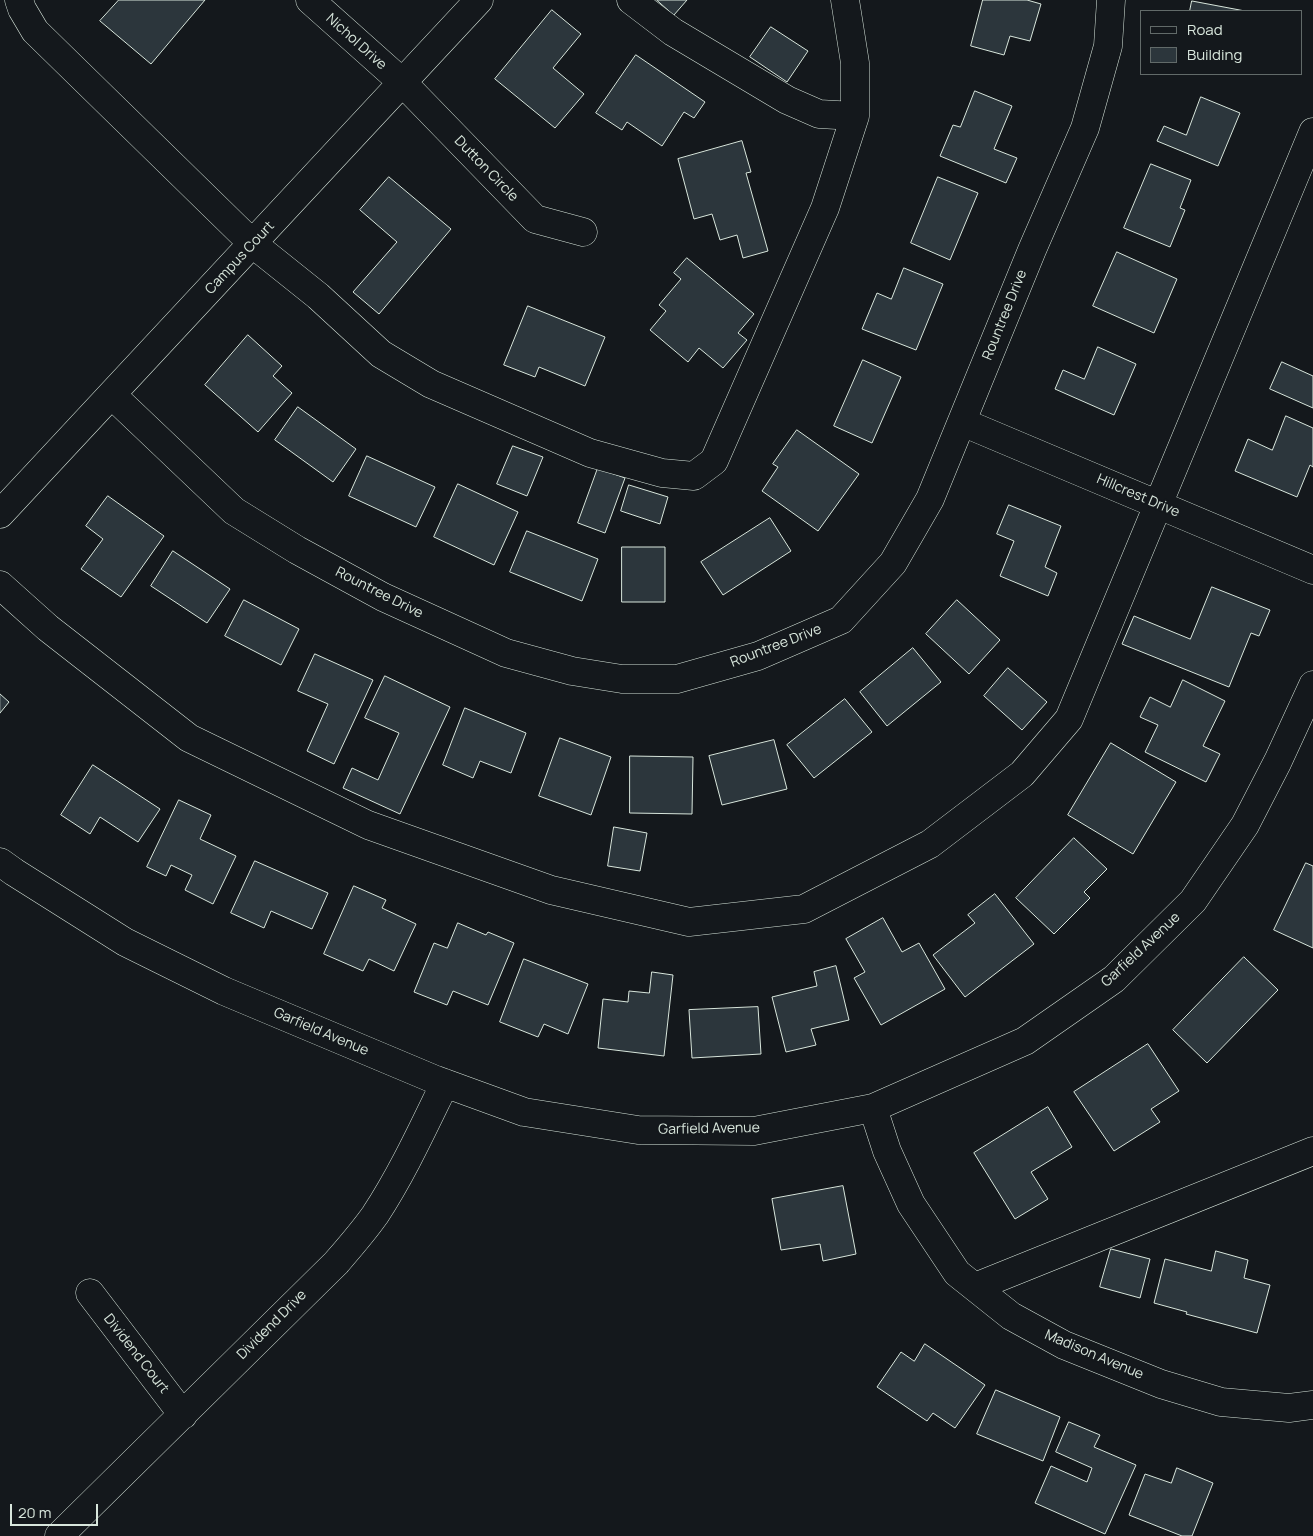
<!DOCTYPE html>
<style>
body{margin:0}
#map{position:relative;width:1313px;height:1536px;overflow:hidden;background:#14181c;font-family:Manrope,sans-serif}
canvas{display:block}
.legend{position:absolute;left:1140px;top:10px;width:162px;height:65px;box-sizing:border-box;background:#14181c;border:1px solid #626a69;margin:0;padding:6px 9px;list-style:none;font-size:15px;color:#d8e6dc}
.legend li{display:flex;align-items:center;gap:10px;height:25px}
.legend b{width:25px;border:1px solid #626a69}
.scale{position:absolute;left:10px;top:1504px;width:88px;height:22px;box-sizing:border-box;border:2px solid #d8e6dc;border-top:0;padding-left:6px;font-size:15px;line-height:18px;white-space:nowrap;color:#d8e6dc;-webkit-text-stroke:4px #14181c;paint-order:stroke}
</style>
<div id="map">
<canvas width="1313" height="1536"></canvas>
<ul class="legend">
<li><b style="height:6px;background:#14181c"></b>Road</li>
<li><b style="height:14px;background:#2c363c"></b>Building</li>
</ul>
<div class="scale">20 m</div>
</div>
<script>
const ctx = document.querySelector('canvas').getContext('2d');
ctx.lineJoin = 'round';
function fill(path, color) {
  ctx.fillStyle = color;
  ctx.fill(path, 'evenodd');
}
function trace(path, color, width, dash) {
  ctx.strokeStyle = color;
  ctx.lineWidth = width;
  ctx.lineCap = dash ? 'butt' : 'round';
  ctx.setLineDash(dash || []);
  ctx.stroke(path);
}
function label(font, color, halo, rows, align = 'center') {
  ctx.font = font + ' Manrope,sans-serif';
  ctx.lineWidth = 4;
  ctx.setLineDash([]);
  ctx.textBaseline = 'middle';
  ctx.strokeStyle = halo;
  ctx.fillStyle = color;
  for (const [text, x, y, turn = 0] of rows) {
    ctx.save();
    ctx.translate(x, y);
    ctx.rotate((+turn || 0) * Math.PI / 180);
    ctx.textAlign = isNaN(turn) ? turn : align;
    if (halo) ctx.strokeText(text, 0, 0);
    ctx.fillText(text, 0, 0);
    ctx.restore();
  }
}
const building = new Path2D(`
 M119,0H205L151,64L100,21Z
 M657,0H687L674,15Z
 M983,0H1027L1041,4L1030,41L1010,36L1004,55L971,46Z
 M1192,1L1245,11H1190Z
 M552,10L581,34L553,68L584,94L555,128L495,79Z
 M771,27L808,51L787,82L750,57Z
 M636,55L705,102L694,118L684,112L662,146L627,122L622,130L596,113Z
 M975,91L1012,106L994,149L1017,158L1006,183L940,156L953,125L960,127Z
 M1201,97L1240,113L1218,166L1157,141L1164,126L1186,135Z
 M742,141L751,172L746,173L768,251L743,258L737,235L720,240L712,214L694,219L678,159Z
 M1151,164L1191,180L1180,208L1185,210L1170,247L1124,228Z
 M389,177L451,229L379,314L353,292L397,242L360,210Z
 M938,177L978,193L950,260L911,243Z
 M1117,252L1177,279L1154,333L1093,306Z
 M687,258L754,314L738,333L747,340L723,368L699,348L688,362L650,330L666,311L659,305L681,279L674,273Z
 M904,268L943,284L916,350L862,329L877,293L891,299Z
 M528,306L605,337L585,386L539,367L535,377L504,365Z
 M248,335L282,366L273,376L292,393L258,432L205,385Z
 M1098,347L1136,364L1114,415L1055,389L1063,370L1084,379Z
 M863,360L901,377L872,443L834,426Z
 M1282,362L1313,376V408L1270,389Z
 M298,407L356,449L333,482L275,440Z
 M1286,416L1313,428V467L1310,465L1297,497L1235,471L1248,439L1272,450Z
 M797,430L859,474L818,531L762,491L778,467L773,464Z
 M513,446L543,457L527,496L497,484Z
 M367,456L435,487L416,527L349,496Z
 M598,468L625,478L605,533L578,523Z
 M458,484L518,512L494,565L434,537Z
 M629,485L668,497L660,524L621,511Z
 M108,496L164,536L121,597L81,569L103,539L86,526Z
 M1009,505L1061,526L1045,567L1057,573L1048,596L1000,576L1014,541L997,534Z
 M770,518L791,551L723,595L701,562Z
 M527,531L598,559L582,601L510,572Z
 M622,547H665V602H622Z
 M173,551L230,589L207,623L151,586Z
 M1212,587L1270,610L1259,636L1251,633L1229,687L1122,644L1134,616L1190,639Z
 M244,600L299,629L281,665L225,636Z
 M957,600L1000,640L969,674L926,634Z
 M913,648L941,682L887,726L860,692Z
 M315,654L373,680L334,764L307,751L328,704L298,691Z
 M1008,668L1047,702L1022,730L984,696Z
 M385,676L450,707L400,814L343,788L352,768L378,780L399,733L365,718Z
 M1183,680L1225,701L1203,746L1220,754L1206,782L1145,752L1158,725L1140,717L1150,697L1170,707Z
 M0,694L9,702L0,713Z
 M845,699L872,732L814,778L787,745Z
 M465,708L526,733L511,773L480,761L473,778L443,765Z
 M560,738L611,757L591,815L539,796Z
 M774,740L787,789L722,805L709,756Z
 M1111,743L1176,782L1133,854L1068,815Z
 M630,756L693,757L692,814L630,813Z
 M93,765L160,809L138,842L100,817L90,834L61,815Z
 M179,800L211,815L200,839L236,856L213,904L185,890L192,875L171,865L166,876L147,867Z
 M614,827L647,833L640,871L608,866Z
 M1074,838L1107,869L1084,892L1090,898L1054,934L1016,898Z
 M255,861L328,893L312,929L271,911L264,928L231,913Z
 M1306,863L1313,866V948L1274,930Z
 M354,886L386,900L382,908L416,924L394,971L369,959L363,971L324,954Z
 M995,894L1034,944L965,997L933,955L975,923L968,915Z
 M883,918L902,952L919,943L945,989L881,1025L854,978L865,972L846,939Z
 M458,923L486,935L488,932L514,943L488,1005L453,991L447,1005L414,992L434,943L447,948Z
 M1244,957L1278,990L1207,1063L1173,1030Z
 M524,959L588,984L568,1034L544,1024L538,1037L500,1022Z
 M836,966L849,1020L811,1029L816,1045L786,1052L772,997L817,986L814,972Z
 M652,972L673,975L664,1056L598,1048L603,999L628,1002L629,991L649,993Z
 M758,1007L761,1054L692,1058L689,1010Z
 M1148,1044L1179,1091L1151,1109L1160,1122L1114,1151L1074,1092Z
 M1048,1107L1072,1147L1031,1172L1048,1199L1015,1219L974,1153Z
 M843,1186L856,1254L823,1261L820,1244L781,1250L772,1199Z
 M1111,1249L1150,1259L1140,1298L1100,1287Z
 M1216,1251L1248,1260L1244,1278L1270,1285L1257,1333L1186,1314L1187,1312L1154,1303L1165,1259L1211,1271Z
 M925,1344L985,1385L955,1428L933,1413L927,1421L877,1387L901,1352L914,1361Z
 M996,1390L1060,1417L1043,1461L977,1434Z
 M1069,1422L1100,1435L1094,1447L1136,1465L1105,1534L1035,1503L1051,1466L1087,1482L1092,1468L1056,1452Z
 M1177,1468L1213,1483L1192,1536H1182L1129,1515L1145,1474L1171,1483Z`);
fill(building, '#2c363c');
trace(building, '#d8e6dc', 1);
const minor = new Path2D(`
 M19,0L22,9L35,31L253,244L318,296L381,354L431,384L590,453L662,473L694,476L714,461L825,208L855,116V63L845,0
 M310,0L403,83L535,219L583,232
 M631,0L673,32L787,100L819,114L855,116
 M112,395L234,511L297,550L383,597L506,653L572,671L622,679H677L758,656L841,620L893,563L930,499L1032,250L1085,128L1108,46L1111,0
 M962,422L1313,570
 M0,514L479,0
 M0,585L48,628L189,738L368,825L551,890L689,922L804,909L930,844L1022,774L1069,719L1313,132
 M0,862L14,872L125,942L224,991L436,1080L524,1112L638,1130L754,1131L873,1108L1025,1041L1114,979L1193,901L1245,825L1278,761L1313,685
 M873,1108L887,1151L911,1204L957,1273L1011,1316L1064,1345L1161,1384L1221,1402L1289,1408L1313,1405
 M975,1287L1313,1151
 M90,1293L183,1415
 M59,1536L336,1263C349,1248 363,1232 375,1215C402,1174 423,1128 445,1083`);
trace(minor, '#d8e6dc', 29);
trace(minor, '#14181c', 28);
label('14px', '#d8e6dc', '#14181c', [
 ["Nichol Drive",356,42,42],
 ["Dutton Circle",486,169,46],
 ["Campus Court",240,258,-47],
 ["Rountree Drive",1005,315,-68],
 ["Hillcrest Drive",1138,496,23],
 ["Rountree Drive",379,593,27],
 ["Rountree Drive",776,646,-21],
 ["Garfield Avenue",1141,950,-43],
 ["Garfield Avenue",321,1032,23],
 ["Garfield Avenue",709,1129,-1],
 ["Dividend Drive",272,1325,-45],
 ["Dividend Court",136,1354,52],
 ["Madison Avenue",1094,1355,23]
]);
</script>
